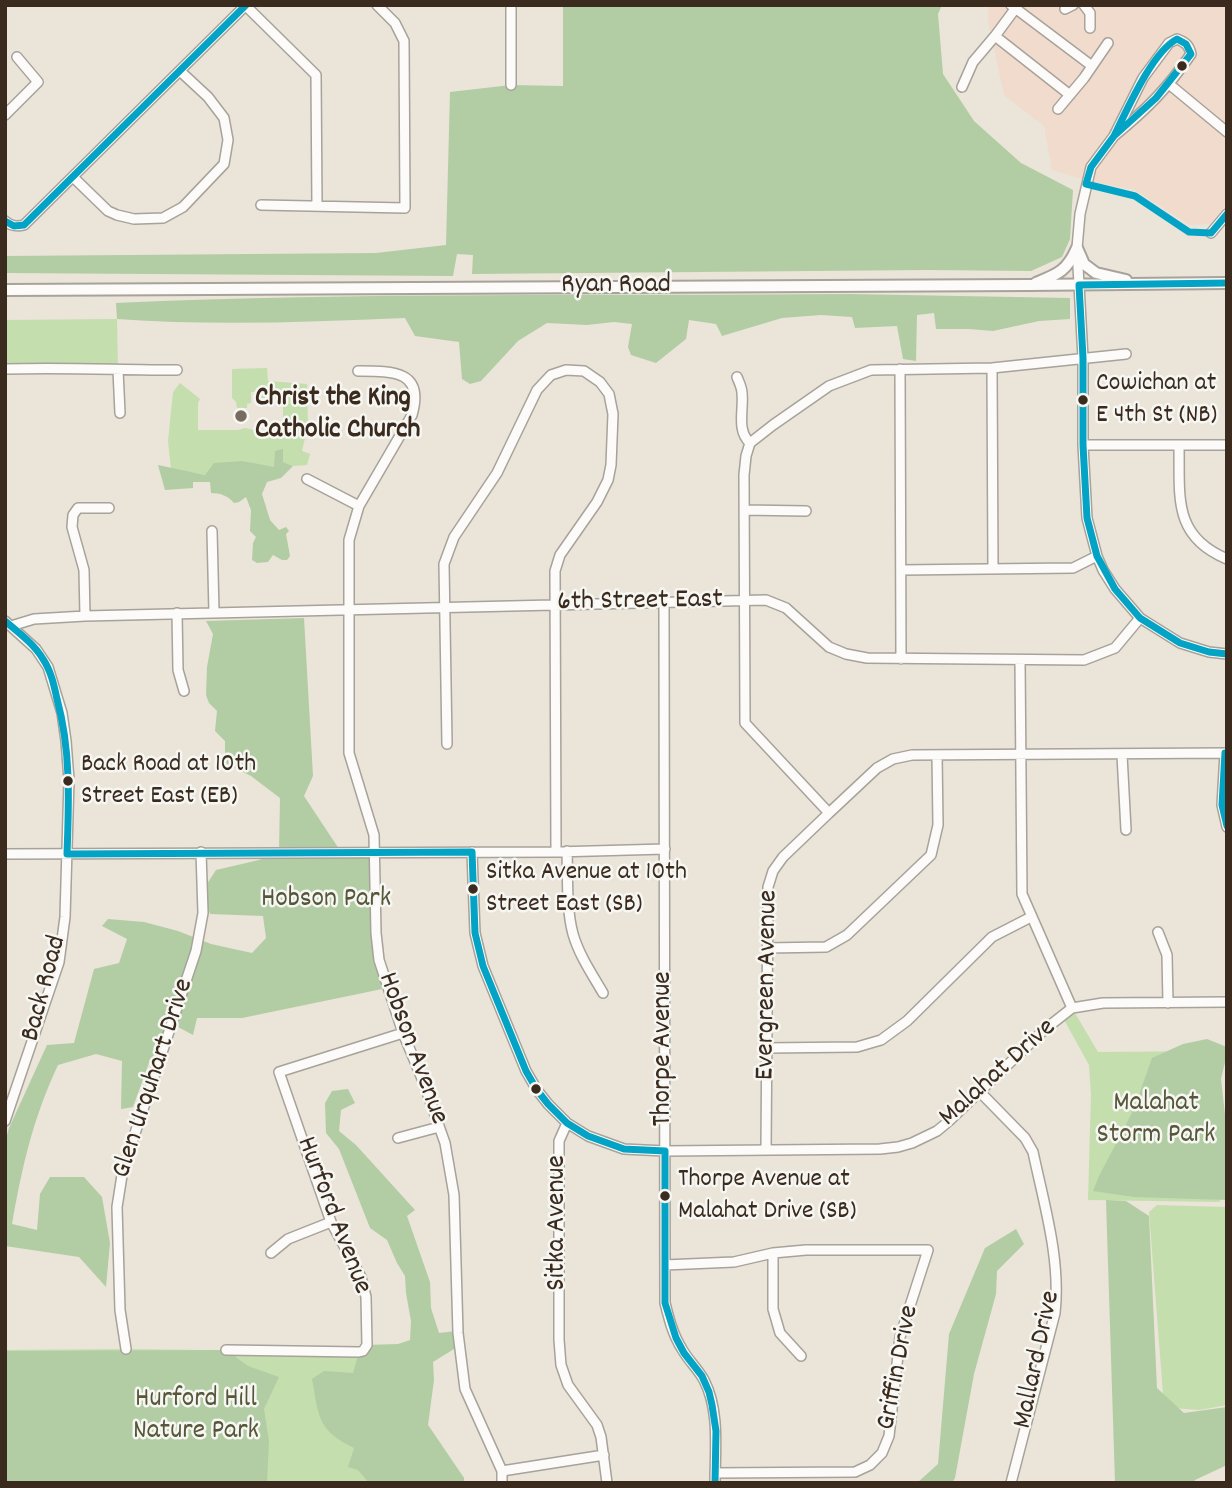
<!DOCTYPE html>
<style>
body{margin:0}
#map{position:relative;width:1232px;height:1488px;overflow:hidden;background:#eae4d9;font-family:Dekko,sans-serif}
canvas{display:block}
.frame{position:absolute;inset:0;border:7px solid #3b2a1e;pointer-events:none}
</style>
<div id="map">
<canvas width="1232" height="1488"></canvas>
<div class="frame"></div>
</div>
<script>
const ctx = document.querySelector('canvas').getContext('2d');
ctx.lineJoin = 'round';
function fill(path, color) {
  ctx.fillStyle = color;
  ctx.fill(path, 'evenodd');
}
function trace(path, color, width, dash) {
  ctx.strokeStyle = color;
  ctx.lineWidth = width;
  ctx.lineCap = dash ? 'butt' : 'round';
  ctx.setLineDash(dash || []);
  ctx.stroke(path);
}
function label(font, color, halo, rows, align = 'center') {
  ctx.font = font + ' Dekko,sans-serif';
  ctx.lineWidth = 5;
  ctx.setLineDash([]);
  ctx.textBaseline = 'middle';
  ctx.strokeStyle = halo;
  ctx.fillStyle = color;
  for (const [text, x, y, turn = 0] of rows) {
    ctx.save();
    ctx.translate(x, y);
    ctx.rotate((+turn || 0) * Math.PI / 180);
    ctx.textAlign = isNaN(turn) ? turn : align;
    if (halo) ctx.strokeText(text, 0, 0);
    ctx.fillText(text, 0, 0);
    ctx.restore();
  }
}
fill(new Path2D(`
 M988,5H1227V203L1210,224L1190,225L1135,190L1089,181L1052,170L1044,126L1004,95L988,21Z`), '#f0dbcc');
fill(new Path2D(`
 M117,319L118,370L5,369V320Z
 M267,368L268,381L307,384L308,425L302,451L310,454L307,465L293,466L283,462L282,449L275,468L243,461L206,475L171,469L168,441L173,392L180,383L200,399L198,403V430H238L245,428L263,432H279L283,428V402L279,398H262V403H256V392H251V403L247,404V408H237L236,402L232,398V369Z
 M1072,1008L1098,1052L1221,1051L1220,1202L1088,1200L1091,1095L1089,1065L1062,1016Z
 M1157,1205L1227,1207V1405L1199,1410L1173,1408L1163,1394L1149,1212Z
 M126,1349L359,1352L428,1361V1425L464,1478V1483H5V1350Z`), '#c4deae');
fill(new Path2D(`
 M563,5H942L938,14L943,74L974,121L1021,163L1073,190L1070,239L1062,257L1031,271L927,270L472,274L473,255L457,254L453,276L5,273V256L376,253L446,245L450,92L511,85L563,86Z
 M849,294L1070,298V319L1039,321L993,331L969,329H936L934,313L917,315L916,361L903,359L897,326L855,328L852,317L821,315L782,318L722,336L716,324L689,320L686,339L656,363L631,355L628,347L632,324L614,322L587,325L547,323L518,341L481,381L470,384L462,379L459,342L415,336L405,318C309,322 213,326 117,319L116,303C360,292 604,296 849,294Z
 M283,449V462L293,466L281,478L267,482L262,494L270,520L279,530L286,527L289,531L286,534L290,556L287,560H282L273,555L268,562L257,563L252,560L253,543L256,537L250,531L251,510L246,497L239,502L234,503C228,496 221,493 211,493L210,482H193V488L165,490L158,465L205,475L214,463L243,461L274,467L275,451Z
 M304,618L313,776L304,796L341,852H375L376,933L387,988L242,1018H197L193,1035L178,1027L150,1060L133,1107L121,1109L122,1061L96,1054L58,1065C33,1118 22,1167 12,1224L37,1230L40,1194L50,1177H84L102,1197L110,1243L106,1287L79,1257L5,1246V1142L9,1128L47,1045L74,1043L94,969L119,963L127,939L102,926L108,919L144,922L178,931L211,944L252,953L266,938L263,916L210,914L203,890L216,870L259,860L279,852L280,798L251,776L225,763V741L215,731L217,711L209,703L206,695L207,667L213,634L206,621Z
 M1207,1039L1227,1047V1054L1221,1079L1227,1132V1200L1134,1197L1093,1191L1099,1176L1134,1109L1152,1058L1183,1044Z
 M348,1089L355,1103L341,1110L339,1131L356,1145L415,1210L407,1216L430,1282L431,1308L439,1333L455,1331L454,1349L433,1362L434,1380L428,1425L464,1478V1483H369L358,1470L348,1467L354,1448C317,1430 319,1417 312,1379L324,1371L353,1373L359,1352L367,1345L398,1344L410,1340L411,1321L406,1293L405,1276L397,1263L387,1240L370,1228L339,1149L326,1133L325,1103L332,1091Z
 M1106,1200L1126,1201L1149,1216L1157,1388L1184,1413L1227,1407V1465L1195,1480L1193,1483H1115Z
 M1016,1229L1024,1244L997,1271L996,1294L974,1374L955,1478L952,1483H917L938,1464L949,1334L985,1248Z
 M226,1350L248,1366L279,1377L264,1409L269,1441L267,1483H5V1351Z`), '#b2cda3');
const minor = new Path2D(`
 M245,5L316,75L317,206
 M1011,5L1092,66
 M1084,5L1090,13V28
 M1065,9L1073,5
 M995,36L1070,95
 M1169,84L1227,132
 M511,85V5
 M962,87L973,62L995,36L1018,5
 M1058,109L1084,78L1108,43
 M5,115L38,82L17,57
 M1114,136C1147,109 1167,89 1191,54C1189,45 1185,42 1177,39L1169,43L1143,78L1114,136L1091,167L1080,214L1077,248L1083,358V445L1087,518L1097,556L1103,570L1115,589L1140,618L1180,643L1209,652L1227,654
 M73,177L108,211L117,215L134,219L163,218L183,207L224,164L228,140L224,118L208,97L180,71
 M261,205L405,208L404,41L395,23L377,5
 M5,221C11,226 16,227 24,225L246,5
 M1211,233L1227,214
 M992,368L993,569
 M5,369C63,367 120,370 177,370
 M900,369L901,659
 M118,370L120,413
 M358,371C392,371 425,370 412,415L359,506L349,540V753L374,835L376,933L379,960L403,1033L423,1081L445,1143L454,1195L458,1333L465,1389L502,1471V1483
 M737,377C739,382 742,388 742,393C744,410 736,430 750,443L746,456L744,475L745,723L829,813L783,857L773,871L768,887L766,1149
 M750,443L773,425L829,386L871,370L992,368L1126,354
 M1083,445H1227
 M1179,446C1180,496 1172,536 1227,559
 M307,479L359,506
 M744,510L806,511
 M212,531L214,612
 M901,570L1073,568L1097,556
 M664,603L665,1303C669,1319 673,1335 682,1349C688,1360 698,1369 704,1380C720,1411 715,1450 715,1483
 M177,613L178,670L184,691
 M85,616L84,570L72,527L73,515L78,508H109
 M5,621L36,649L48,667L62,713L66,741L69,780L65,917L59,962L5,1121
 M11,626L34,619L85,616L766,600L786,608L829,647L846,654L867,658L1084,660L1115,648L1140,618
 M1020,660L1022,894L1072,1008
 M447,744L444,564L454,537L497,473L537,390L551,375L566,370L584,371L600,382L609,394L613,414L611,465L608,480L597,502L560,555L555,571L556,852
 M1225,753L1222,805L1227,827
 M1122,755L1126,830
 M829,813L877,768L893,759L912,755L1227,753
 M567,851C568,878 566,908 573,934C579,955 592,974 603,993
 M472,852L475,933L483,966L526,1071L537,1090L548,1104L567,1123L588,1136L624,1149L665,1151L880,1149L898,1147L912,1143L937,1131L949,1121L1044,1030L1072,1008L1103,1003L1227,1002
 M5,854L556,852L665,849
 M1158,932L1167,955L1168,1003
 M767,948L826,947L847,935L931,855L938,825L937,755
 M766,1048L857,1047L881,1040L907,1021L992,937L1031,917
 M979,1091L1025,1138L1033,1152C1044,1204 1061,1260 1055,1313L1011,1483
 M567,1123L559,1141V1340L561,1365L568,1385L597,1425L601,1437L607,1483
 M398,1138L439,1127
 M271,1253L288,1239L331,1222
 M773,1253V1309L780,1333L801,1356
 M665,1265L734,1262L773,1253L806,1250H928L900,1337L889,1436L882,1453L870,1465L855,1472L715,1473
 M126,1349L120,1310L117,1207L123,1169L196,951L203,913L201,852
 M226,1350L359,1352L363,1351L367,1345L366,1297L361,1277L331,1222L279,1072L403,1033
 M502,1471L604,1455`);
const major = new Path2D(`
 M1077,248L1084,264L1096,273L1126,280
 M1036,283C1058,274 1067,271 1077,248
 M5,290L1029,285L1227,283`);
trace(minor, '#a7a29a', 12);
trace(major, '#a7a29a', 14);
trace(minor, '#fcfbf9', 9);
trace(major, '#fcfbf9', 10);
trace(new Path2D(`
 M1177,39L1186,44L1191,54L1156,98L1114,136C1127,110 1152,52 1177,39Z
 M1114,136L1091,167L1086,184L1135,196L1189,232L1211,233L1227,214
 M5,221L14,226L24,225L246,5
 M1227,283L1079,285L1083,358V445L1087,518L1097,556L1115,589L1140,618L1180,643L1209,652L1227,654
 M5,621C19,633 34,644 43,659C51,671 54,685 57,699C71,750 69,802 67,854L472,852L475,933L483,966L526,1071L537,1090L548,1104L567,1123L588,1136L624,1149L665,1151V1303L676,1338L684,1353L702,1376L709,1392L712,1405L716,1431L715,1483
 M1227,753H1225L1222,805L1227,826`), '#03a3c5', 7);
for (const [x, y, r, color] of [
 [1182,66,6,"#3b2a1e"],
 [1083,400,6,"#3b2a1e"],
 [241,416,7,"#786b5f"],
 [68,781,6,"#3b2a1e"],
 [473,889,6,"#3b2a1e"],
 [536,1089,6,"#3b2a1e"],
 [665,1196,6,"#3b2a1e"]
]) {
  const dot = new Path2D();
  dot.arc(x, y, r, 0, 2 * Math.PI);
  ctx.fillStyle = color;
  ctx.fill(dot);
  trace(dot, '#f6f6f2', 2.5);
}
label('26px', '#3b2a1e', '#f6f6f2', [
 ["Cowichan at",1096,385],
 ["E 4th St (NB)",1096,417],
 ["Back Road at 10th",81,766],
 ["Street East (EB)",81,798],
 ["Sitka Avenue at 10th",486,874],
 ["Street East (SB)",486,906],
 ["Thorpe Avenue at",678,1181],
 ["Malahat Drive (SB)",678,1213]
], 'left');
label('28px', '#3b2a1e', '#f6f6f2', [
 ["Ryan Road",616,287],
 ["6th Street East",640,603,-1],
 ["Evergreen Avenue",769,985,-89],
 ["Back Road",46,989,-75],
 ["Hobson Avenue",411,1049,70],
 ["Thorpe Avenue",665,1049,-90],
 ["Malahat Drive",999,1074,-42],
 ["Glen Urquhart Drive",155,1079,-72],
 ["Hurford Avenue",332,1216,69],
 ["Sitka Avenue",559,1223,-90],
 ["Mallard Drive",1039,1360,-78],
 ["Griffin Drive",900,1368,-79]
]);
label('bold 28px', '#3b2a1e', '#f6f6f2', [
 ["Christ the King",255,400],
 ["Catholic Church",255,432]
], 'left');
label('28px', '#565639', '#f6f6f2', [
 ["Hobson Park",326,901],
 ["Malahat",1156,1105],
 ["Storm Park",1156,1137],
 ["Hurford Hill",196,1401],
 ["Nature Park",196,1433]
]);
</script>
